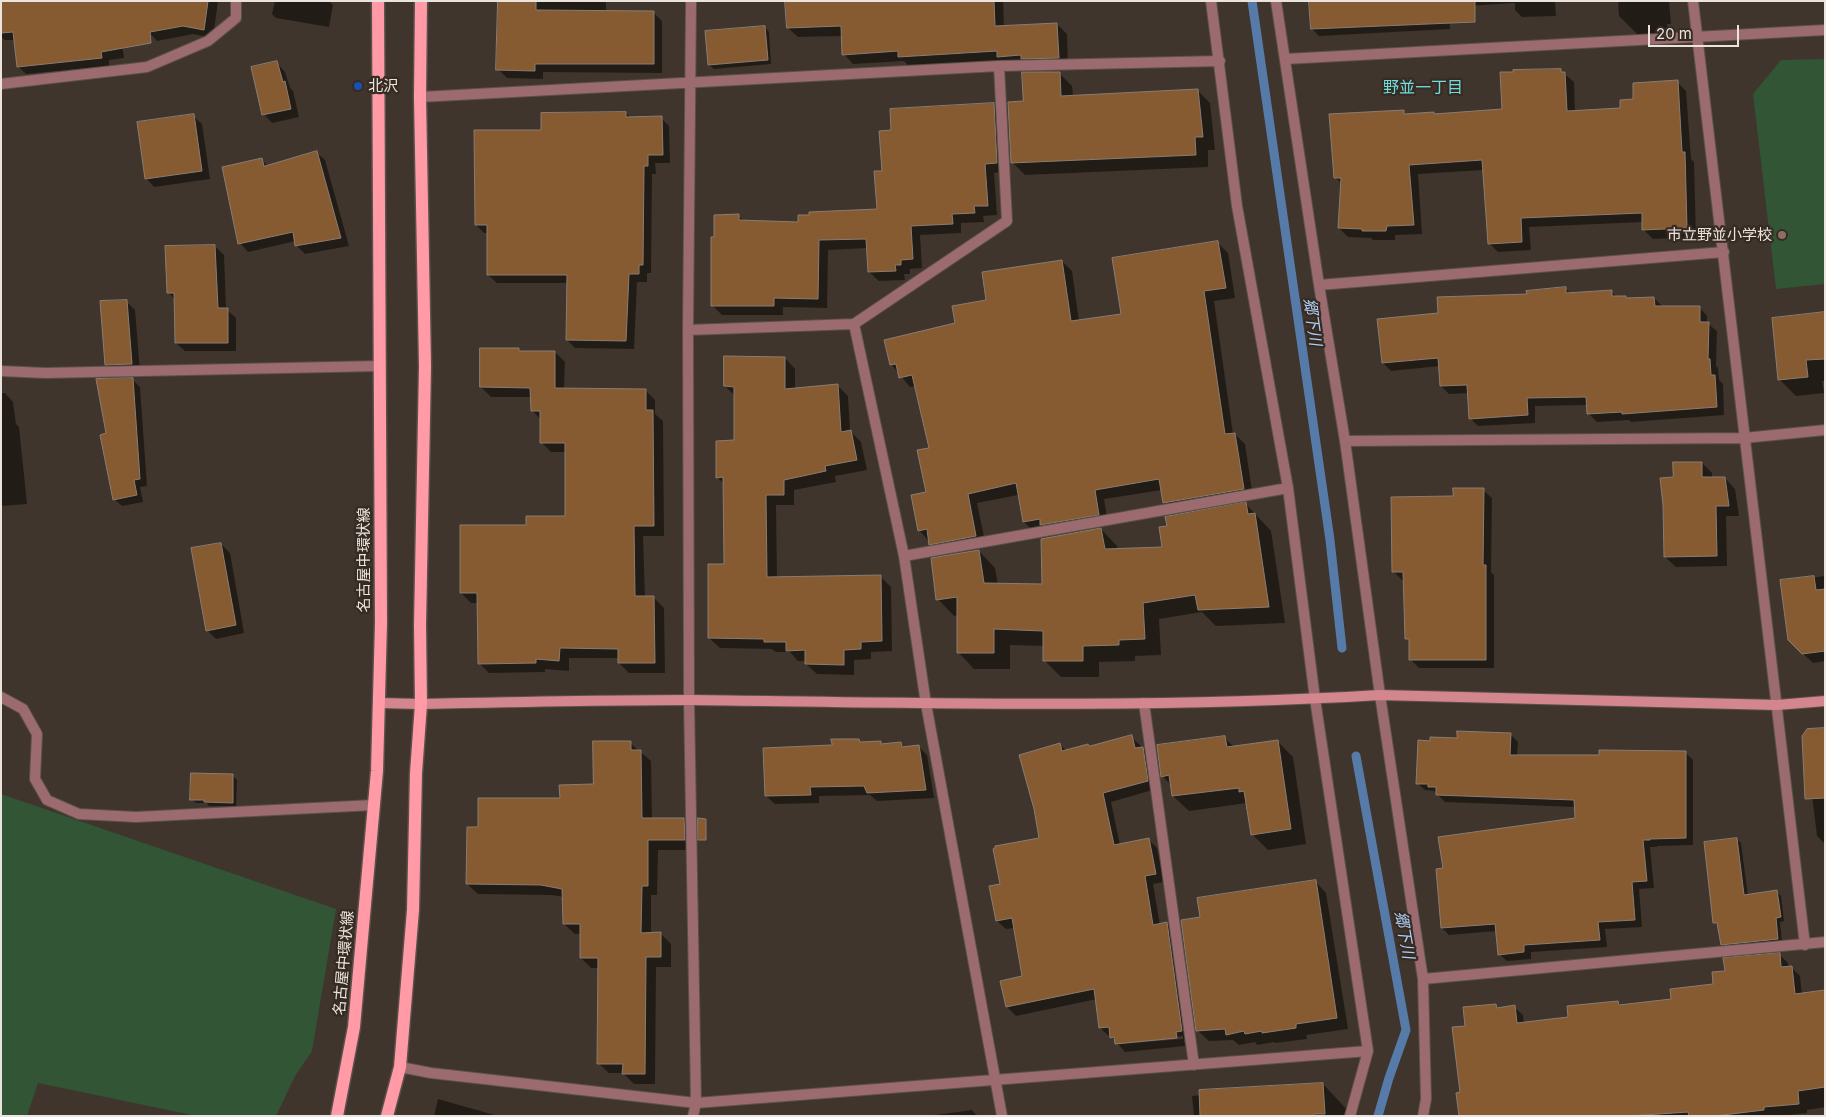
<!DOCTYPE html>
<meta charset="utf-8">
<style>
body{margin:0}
#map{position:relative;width:1826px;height:1117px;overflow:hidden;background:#40352c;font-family:Inter,sans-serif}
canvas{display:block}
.frame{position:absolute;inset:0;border:2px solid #ebe4de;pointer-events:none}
.scale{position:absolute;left:1648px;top:25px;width:91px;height:22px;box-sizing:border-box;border:2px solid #ebe4de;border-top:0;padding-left:6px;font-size:15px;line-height:18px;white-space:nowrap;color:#ebe4de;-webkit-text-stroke:4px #362b22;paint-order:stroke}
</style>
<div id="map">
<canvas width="1826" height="1117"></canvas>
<div class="frame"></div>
<div class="scale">20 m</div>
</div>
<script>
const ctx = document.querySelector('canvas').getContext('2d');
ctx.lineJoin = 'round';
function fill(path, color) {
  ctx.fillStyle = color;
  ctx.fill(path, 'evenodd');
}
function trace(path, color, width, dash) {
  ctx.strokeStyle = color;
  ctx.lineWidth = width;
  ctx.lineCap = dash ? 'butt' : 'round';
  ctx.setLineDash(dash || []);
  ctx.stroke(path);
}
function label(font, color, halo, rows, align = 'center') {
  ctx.font = font + ' Inter,"Noto Sans JP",sans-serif';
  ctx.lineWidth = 4.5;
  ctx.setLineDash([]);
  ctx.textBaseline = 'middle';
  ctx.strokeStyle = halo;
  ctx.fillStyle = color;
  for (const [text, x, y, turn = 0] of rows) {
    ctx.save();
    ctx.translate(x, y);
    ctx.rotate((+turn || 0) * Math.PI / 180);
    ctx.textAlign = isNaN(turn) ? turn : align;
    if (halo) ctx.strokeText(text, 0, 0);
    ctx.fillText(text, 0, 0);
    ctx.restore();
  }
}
fill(new Path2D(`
 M1825,59V284L1776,289L1753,94L1781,60Z
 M1,794L336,909L312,1051L295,1076L276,1116H197L38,1083L27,1116H1Z`), '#315535');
fill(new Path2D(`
 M1,1H116L124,58L109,60V66L26,74L18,66L15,40H5L1,37Z
 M148,1H218L213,38L193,34L157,41L149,32Z
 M275,1H329L333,5L329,27L276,18L272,14Z
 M499,1H606V12H653L662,21V73L543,72V79L507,78L498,69Z
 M787,1H1003L1004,27L1057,24L1067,34L1068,67L1008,66L1002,61L909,66L904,61L853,64L844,54L843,36L798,37L788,28Z
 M1311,1H1555L1556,16L1522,17L1515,10V3L1468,6L1449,9L1450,29L1319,36L1312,29Z
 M1618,1H1669L1671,24H1667L1668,38L1642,39L1619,16Z
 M765,27L769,32L771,64L714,69L709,65Z
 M277,63L285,72L290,88L293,91L299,117L272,123L264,114Z
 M1560,70L1574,82L1575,112L1621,109L1635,101L1677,82L1686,91L1691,159L1694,162L1696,237L1653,239L1644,230L1643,222L1529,227L1531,250L1498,252L1489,243L1484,170L1418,174L1422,234L1395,235V240H1373L1371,238L1348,237L1339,228L1342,184L1335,177L1403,111L1407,115L1434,113L1436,115L1503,110Z
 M1059,73L1072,86L1073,96L1197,90L1210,103L1215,150H1208V167L1025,175L1012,162L1024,102Z
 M994,104L1003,114L1006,172L994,173L997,215L983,216L984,222L961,223V233L920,235L922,268L910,269V274H904L905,280L879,281L869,272L868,248L828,250L827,308L783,307V315H722L712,305L716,238L738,216L744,221L800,223L879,210L883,172L893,131Z
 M626,113L631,118H661L669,126L670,163H655L656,174H652L651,273H647V282H637L634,349L575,348L567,340L568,283H497L488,275V233H484L476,225L543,131Z
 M193,116L202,124L210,179L154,187L146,178Z
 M316,152L325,160L349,246L305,254L296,245V241L248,252L240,243L262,160L268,166Z
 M1218,243L1228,253L1235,298L1214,301L1233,434H1235L1245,444L1253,498L1174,512L1164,503L1162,490L1104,499L1108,524L1034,532L1024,522L1018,495L977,503L986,546L940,554L919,530L928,493L930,449L916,386L910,387L891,364L957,324L987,301L1062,261L1072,271L1079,321L1122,315Z
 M215,246L224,255L226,309L236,318V351H185L176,343L175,300L168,292Z
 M1565,288L1571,294L1611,291L1617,297H1625L1628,300L1654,298L1662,306L1699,307L1707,316V323L1717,331L1716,366L1718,368L1719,380L1723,384L1724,415L1631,422L1629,420L1597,422L1589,414L1588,405L1535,406V423L1478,426L1470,418L1469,393L1449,394L1441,386L1440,366L1391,371L1383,363L1439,314Z
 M126,301L135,310L140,372L115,373L106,364Z
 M1825,313V381H1822L1824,393L1796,396L1779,379Z
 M519,349L522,352H555L565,362L564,389L645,390L655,400V414L663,421L664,536H643L645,598H654L664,608L665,673H629L619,663V658H569V671L545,669V672L489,673L479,663V603H471L461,593L528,526L566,517V452H551L541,442V420L532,410L531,397H491L481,387Z
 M785,358L795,369V390L838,386L848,396L850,431L861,442L867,470L835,476L836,482L794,490V505H776L777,578L880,576L891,587L892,651L871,652V659L854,660V675L817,674L806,664V661H798L790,652H776L772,649L720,648L709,638L725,565V485L717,477L736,442L735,396L725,386Z
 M132,379L140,387L147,486L140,487L143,502L122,506L114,499L108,434Z
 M1,393H5L13,402L16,424L19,427L27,504L1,506Z
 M1702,463L1712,473V478H1725L1735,489L1739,516H1726L1727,566L1676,567L1665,557L1674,478Z
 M1483,490L1492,498L1491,572L1494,575V668H1419L1411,660V642L1406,638L1404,580H1402L1393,571L1455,498Z
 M1246,504L1271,531L1285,623L1216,626L1202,612L1159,619L1161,655L1135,656V661L1099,662V677H1061L1044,660V646L1010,645V669H974L958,652V615L954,616L938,599L979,551L995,568L998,585L1043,586L1101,529L1117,546L1118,550L1164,548L1168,527Z
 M221,544L230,553L244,633L216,639L207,630Z
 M1825,576V661L1813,663L1799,650L1781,582Z
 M1825,729V844L1817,836L1810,779Z
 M1510,734L1518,742L1517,756H1600L1685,752L1693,760V845L1657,846V847H1650L1654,888L1639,889L1642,927L1605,929L1607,947L1531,952V959L1507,961L1499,954L1497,931L1449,935L1442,928L1444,869L1576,819V807L1445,802L1434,791L1425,790L1417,783L1431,742Z
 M1131,737L1140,745L1141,749L1143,748L1151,757L1156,789L1111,802L1120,845L1149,840L1157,848L1164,882L1153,884L1160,925L1167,924L1176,932L1190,1040H1184L1185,1046L1125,1052L1111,1036H1109L1100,1028L1097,999L1016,1016L1007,1007L1001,982L1023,977L1015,928L1006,929L997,921L1002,885L1041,839L1060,745L1067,751L1090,747ZM1183,1036V1039L1119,1044L1117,1042Z
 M1225,738L1234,747L1277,741L1293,757L1306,844L1268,850L1252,834L1247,803L1189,811L1173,796L1172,786L1162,776Z
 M859,740L863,744L881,743L883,745L901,744L905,748L918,746L927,755L934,798L877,801L870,795L819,796V803L775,804L766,796L833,746Z
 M630,743L651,761L652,819H684L694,830V850H658L657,895H651V934H661L671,944V967H656L655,1084H634L623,1073H609L598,1063L599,968H591L581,958V934H575L564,924V897L552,895L478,894L467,884L479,828L594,785Z
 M233,776L237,780L236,806H209L207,803H196L192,799Z
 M1737,839L1741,843L1748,896L1777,892L1781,896L1784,921L1780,922L1782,943L1726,948L1722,944L1719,927L1715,923Z
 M1315,881L1326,893L1348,1029L1306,1035L1307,1039L1275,1043L1274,1042L1257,1045L1255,1042L1239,1045L1233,1040L1209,1041L1197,1030Z
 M1779,954L1788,963V968L1791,967L1800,976L1802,995L1825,992V1107L1807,1110V1113L1780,1116H1460L1467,1027L1496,1005L1499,1009L1514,1007L1523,1015L1524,1024L1570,1018L1618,1002L1622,1006L1672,1000L1714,985L1727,972Z
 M1323,1084L1353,1116H1194L1192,1096Z
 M438,1099L498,1116H434Z
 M972,1110L977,1116H928Z`), '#0007');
trace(new Path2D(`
 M1252,1L1330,540L1342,648
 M1356,756L1406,1030L1389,1078L1378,1116`), '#567ba9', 9);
const building = new Path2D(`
 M1,1H208L204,30L183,26L150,32L151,43L101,52L102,58L17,67L13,32L1,33Z
 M498,1H536V10L654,11V64H535V71L496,70Z
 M785,1H994L995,26L1057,23L1059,58L1021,59V55L997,57V51L898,57V51L842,55L841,26L787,28Z
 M1309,1H1475V22L1311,29Z
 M765,26L768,60L708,65L705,31Z
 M277,61L283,82L285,81L291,109L262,115L251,67Z
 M1561,69V72H1565L1567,111L1620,108V100L1633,99V83L1678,80L1682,152H1685L1687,228L1642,230V213L1521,218L1522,242L1488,244L1482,160L1409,165L1414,225L1387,226L1386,231H1362V229L1338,228L1341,178H1334L1329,114L1404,110V114L1434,112V114L1502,109L1500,72H1513V70Z
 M1022,72H1060L1061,96L1198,89L1203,137H1195L1196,155L1011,163L1008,102L1023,101Z
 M994,103L997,163L985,164L988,206H974L975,213L952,214L953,224L911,226L913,259L901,260V265H895L896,271L868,272L866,239L819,240L818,299L774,298V306H711V237H714V215L739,214V220L798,222V215H809V212L877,209L874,171H882L879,131L891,130L890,109Z
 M626,112V117L662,116L663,155H648V166H644L643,265H639V274H629L626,341L566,340L567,275H487V225H475L474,130H541V113Z
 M194,114L202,171L145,179L137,122Z
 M317,151L341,238L295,246L293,232L238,244L222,167L262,158L264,166Z
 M1218,241L1226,288L1204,291L1225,434L1235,433L1244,489L1163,503L1159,479L1095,490L1099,515L1040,525V519L1023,522L1016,483L968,494L976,536L929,545L927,529L918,531L911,495L926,492L917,450L929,448L912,375L899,378L896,364L890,365L884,340L955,323L952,306L986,300L982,272L1062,260L1071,321L1121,314L1112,258Z
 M215,245L218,308H228V343H175L174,293H167L165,246Z
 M1566,287V293L1612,290V296H1626V298L1654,297L1655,306H1700V322H1709L1708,359H1710L1711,375H1715L1717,407L1622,414V412L1587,414L1586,397L1527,398L1528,415L1469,419L1467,385L1440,386L1438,358L1382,363L1377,319L1438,313L1437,297L1527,294L1526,291Z
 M127,300L132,364L105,365L100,301Z
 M1825,312V359L1806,360L1808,377L1778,380L1772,318Z
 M480,348H519V351H555V388L646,389V410H653L654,526H634L635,596H654L655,663H618V649L560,648L559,661L536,659V663L478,664L477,593H460V525H526V516H565V443H540V411H531L530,388L480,387Z
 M724,356L785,357V389L838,384L841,432L851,430L857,460L825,466L826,471L784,480V495H766L767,577L881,575L882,641L861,642V649L844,650V665L805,664V650L786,651V642H764V639L708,638V564H724L723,477L716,478V441L734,440V387L724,386Z
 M133,378L140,479L134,480L137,495L113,500L100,435L106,433L96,379Z
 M1673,462H1702V477H1725L1729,506H1716L1717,556L1664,557L1663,505L1660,478L1673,477Z
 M1453,488H1484L1483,565H1486V660H1409V639H1405L1403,572H1392L1391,497L1453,496Z
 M1246,502L1248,514L1255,513L1269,607L1198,610L1195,595L1143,603L1145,639L1119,640V645L1083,646V661H1043V631L994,629V653H957V597L936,600L931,558L979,550L984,583L1042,584L1041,539L1101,528L1105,549L1162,547L1159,527L1167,526L1165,517Z
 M221,543L236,625L206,631L191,548Z
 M1814,576L1816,590L1825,589V651L1802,654L1788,640L1780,580Z
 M1825,728V798L1805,799L1802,736L1807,729Z
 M1457,731L1511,733L1510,755H1599V750L1686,751V838L1650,839V840H1643L1647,881L1632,882L1635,920L1598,922L1600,940L1524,945V952L1498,955L1495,924L1441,928L1436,869L1443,868L1438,837L1575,818L1574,800L1436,795V787H1428V784H1416L1418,740L1430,741V737L1457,738Z
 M1132,735L1135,748L1143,747L1148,781L1103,793L1114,845L1149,838L1156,874L1145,876L1153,925L1167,922L1182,1031L1176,1032L1177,1038L1115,1044L1114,1037L1110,1038L1109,1027L1099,1028L1094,989L1006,1007L1000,981L1022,976L1012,918L996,921L989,886L1000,884L993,849L995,848V846L1039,838L1034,809L1019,755L1060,743L1062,751L1088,744L1089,746Z
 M1225,736L1227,747L1278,740L1291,829L1251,835L1244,791L1239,792V788L1172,796L1169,775L1161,777L1157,745Z
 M831,739H859L860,742L881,741V744L901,742L902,747L919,745L926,790L867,793L864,786L810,787L811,795L765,796L763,748L832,745Z
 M593,741H631V750H641L642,818H684L685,840H648V886H642L641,933L661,932V957H646L645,1074H622L623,1064H597L598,958H580V924H563L562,889L541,885L466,884L467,827H478V798H560L559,785L593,784Z
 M191,773L233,774V803L204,802V800H190Z
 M698,818L706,819V840H698Z
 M1737,838L1744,895L1777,890L1781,917L1776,918L1778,939L1721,945L1717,923H1713L1704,842Z
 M1316,880L1337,1018L1296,1024V1028L1262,1033V1031L1245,1034L1244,1031L1226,1035L1225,1029L1196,1031L1181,920L1200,917L1197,898Z
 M1780,953L1781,967L1792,966L1795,994L1825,990V1087L1798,1091L1799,1104L1764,1107V1110L1715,1116H1689L1688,1112L1629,1116H1459L1456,1093L1460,1092L1452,1027L1465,1026L1463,1007L1496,1004L1497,1008L1515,1005L1517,1023L1568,1017L1567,1006L1618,1001L1619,1005L1671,999L1670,989L1713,984L1712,972L1725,971L1723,958Z
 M1323,1083L1325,1114H1314V1116H1200L1199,1090Z`);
fill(building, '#875b31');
trace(building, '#897c72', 1);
const street = new Path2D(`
 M691,1L688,330L689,700L696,1103L693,1116
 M1211,1L1237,206L1288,488L1315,699L1368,1051L1350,1116
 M1276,1L1319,285L1345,441L1380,695L1423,979L1426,1099L1423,1116
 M1693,1L1805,945
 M1285,59L1825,30
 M1,84L147,67L208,41L236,18V1
 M420,97L999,66L1220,61
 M1319,285L1724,252
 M854,324L904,556L926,704L1002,1116
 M688,330L854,324L1007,221L999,66
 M1,371L45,373L379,366
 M1345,441L1744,438L1825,430
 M904,556L1288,488
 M1,697L23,709L37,734L35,779L47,800L79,814L136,817L374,805
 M1144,703L1194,1065
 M1423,979L1825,942
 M400,1067L431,1073L696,1103L1368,1051`);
const secondary = new Path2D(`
 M380,703L421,704C511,702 601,700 691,700C921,703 1151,709 1380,695L1777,705L1825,701`);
const primary = new Path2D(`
 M337,1116L354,1027L377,771L381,623L378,1
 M387,1116L400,1067L413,910L416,773L421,704L420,625L425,366L420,97L421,1`);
trace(street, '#5b5148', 12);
trace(secondary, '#5b5148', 12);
trace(primary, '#5b5148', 15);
trace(street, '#9c6b6f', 10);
trace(secondary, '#d4868e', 10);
trace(primary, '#ff9aa6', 12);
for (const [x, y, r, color] of [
 [358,86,5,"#1a4fb4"],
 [1782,235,5,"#8d6e63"]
]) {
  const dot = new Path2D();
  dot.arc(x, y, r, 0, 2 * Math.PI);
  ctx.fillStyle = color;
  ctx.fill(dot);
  trace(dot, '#362b22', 2);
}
label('15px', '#ebe4de', '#362b22', [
 ["北沢",368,86],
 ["市立野並小学校",1772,235,"right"]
], 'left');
label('15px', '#ebe4de', '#362b22', [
 ["名古屋中環状線",364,560,-90],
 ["名古屋中環状線",344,963,-85]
]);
label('16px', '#70dcdd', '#362b22', [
 ["野並一丁目",1423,88]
]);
label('italic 16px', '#adcef7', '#362b22', [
 ["郷下川",1312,322,82],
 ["郷下川",1404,935,80]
]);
</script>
